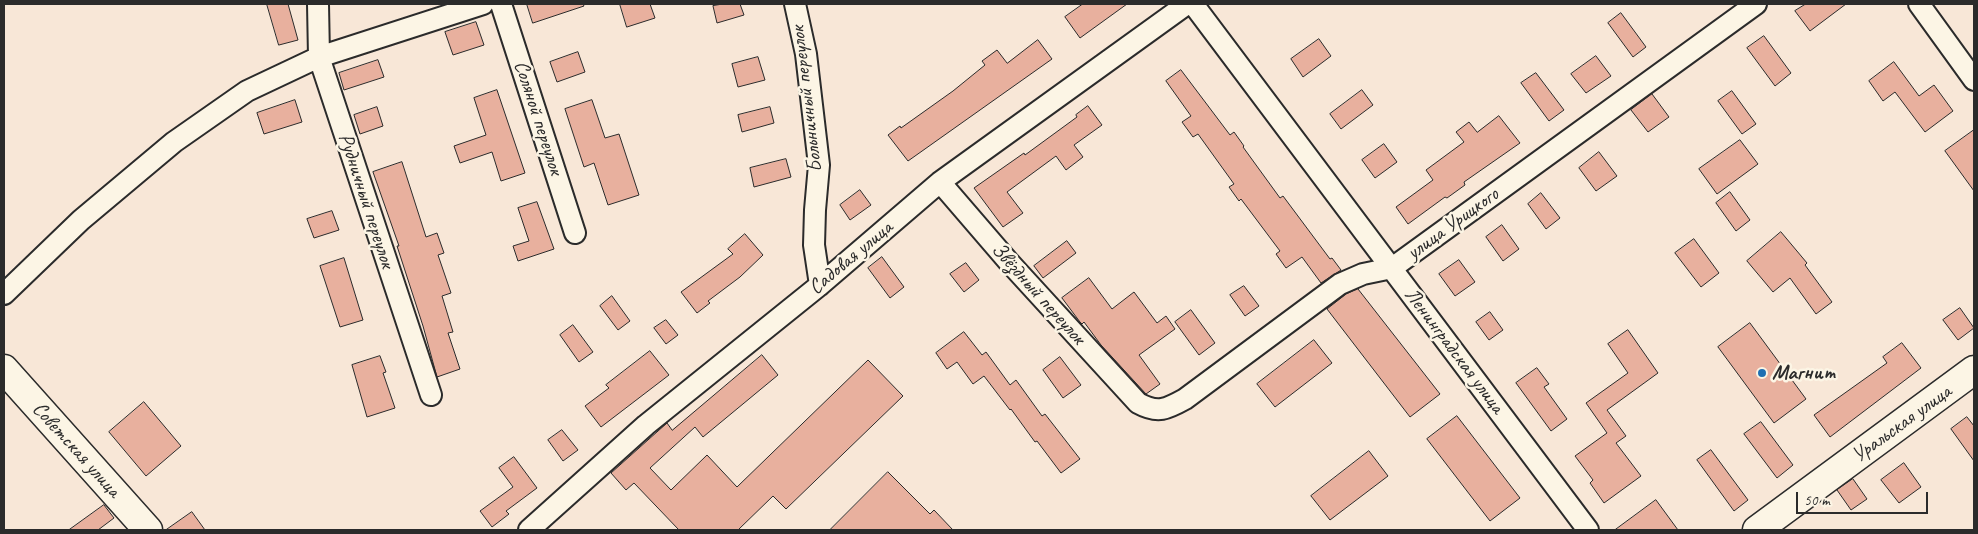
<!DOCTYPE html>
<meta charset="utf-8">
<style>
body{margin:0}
#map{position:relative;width:1978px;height:534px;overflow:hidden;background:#f8e7d7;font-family:Caveat,sans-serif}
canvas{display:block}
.frame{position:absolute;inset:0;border:5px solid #2b2b2b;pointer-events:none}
.scale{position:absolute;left:1796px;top:492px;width:132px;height:22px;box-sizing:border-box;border:2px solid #2b2b2b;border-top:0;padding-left:6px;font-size:15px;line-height:18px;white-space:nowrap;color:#2b2b2b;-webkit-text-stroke:4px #fcf5e5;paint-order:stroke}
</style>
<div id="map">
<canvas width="1978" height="534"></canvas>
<div class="frame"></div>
<div class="scale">50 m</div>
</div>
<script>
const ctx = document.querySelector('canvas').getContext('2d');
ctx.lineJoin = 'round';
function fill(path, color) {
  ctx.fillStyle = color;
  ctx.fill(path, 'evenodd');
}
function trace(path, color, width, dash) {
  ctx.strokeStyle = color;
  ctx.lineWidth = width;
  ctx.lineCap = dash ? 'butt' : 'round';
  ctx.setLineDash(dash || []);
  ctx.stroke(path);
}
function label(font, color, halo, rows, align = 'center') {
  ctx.font = font + ' Caveat,sans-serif';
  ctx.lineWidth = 5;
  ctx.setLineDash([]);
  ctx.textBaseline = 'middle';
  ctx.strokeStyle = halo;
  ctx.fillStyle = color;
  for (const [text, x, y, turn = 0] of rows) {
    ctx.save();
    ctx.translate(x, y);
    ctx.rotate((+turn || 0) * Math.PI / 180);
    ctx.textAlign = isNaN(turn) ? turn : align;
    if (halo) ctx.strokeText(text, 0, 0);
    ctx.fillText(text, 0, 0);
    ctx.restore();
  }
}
const building = new Path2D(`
 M267,4H288L298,40L279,45Z
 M527,4H583L584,6L533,23Z
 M620,4H650L655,18L627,27Z
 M723,4H740L744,15L717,23L713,6Z
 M1083,4H1127L1080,38L1065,17Z
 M1806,4H1846L1810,31L1795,11Z
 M1621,13L1646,47L1633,57L1608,23Z
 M476,22L484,45L453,55L445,32Z
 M1764,36L1791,73L1775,86L1747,48Z
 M1319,39L1331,56L1303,77L1291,59Z
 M1038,40L1052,59L908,161L888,135L900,126L901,128L953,91L985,65L982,61L997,50L1007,63Z
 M578,52L585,72L557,82L550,62Z
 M1596,56L1611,76L1586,93L1571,74Z
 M758,57L765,80L738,87L732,64Z
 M378,60L384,77L344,90L339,73Z
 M1894,62L1919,96L1934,85L1953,111L1925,132L1895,92L1883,101L1869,81Z
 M1181,70L1230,135L1234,132L1244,146L1243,147L1280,198L1283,196L1330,259L1332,258L1341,270L1321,283L1302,257L1286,268L1276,254L1280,251L1241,199L1239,201L1229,187L1234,184L1198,134L1193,137L1182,122L1191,116L1166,81Z
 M1536,73L1564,110L1549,121L1521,83Z
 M497,90L525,173L501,181L492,152L460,163L454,146L486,135L474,98Z
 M1362,90L1373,105L1341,129L1330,114Z
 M1732,91L1756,124L1742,134L1718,101Z
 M1652,94L1669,117L1648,132L1631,110Z
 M295,100L302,122L264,134L257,113Z
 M592,100L605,138L619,134L639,195L608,205L594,163L584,167L565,109Z
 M1088,106L1102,125L1074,145L1083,157L1066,170L1056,156L1007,192L1023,213L1003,227L974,188L1024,153L1025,155L1077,117L1076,115Z
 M377,107L383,126L360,134L354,115Z
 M770,107L774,123L742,132L738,115Z
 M1499,116L1520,143L1464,182L1465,185L1447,198L1445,197L1408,224L1396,207L1433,180L1426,170L1464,142L1456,132L1469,122L1477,132Z
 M1974,130V191L1945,151Z
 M1740,140L1758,164L1717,194L1699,169Z
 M1384,144L1397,162L1375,178L1362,160Z
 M1599,152L1617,176L1596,191L1579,168Z
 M786,159L791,177L754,187L750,168Z
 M402,162L426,237L437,233L444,253L438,255L451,293L442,296L453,332L448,333L460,369L437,377L423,326L397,246H399L373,172Z
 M860,190L871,205L850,220L840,205Z
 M1730,192L1750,220L1736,231L1716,203Z
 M1541,193L1560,218L1546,229L1528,204Z
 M537,202L554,249L518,261L513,246L529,241L518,208Z
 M332,211L339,230L314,238L307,219Z
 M1502,225L1519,249L1503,261L1486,237Z
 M1781,232L1807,263L1805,265L1832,302L1816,314L1790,278L1773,292L1747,261Z
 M745,234L763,255L740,277L708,301L710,303L697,313L681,292L733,254L728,249Z
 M1694,239L1719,273L1701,287L1675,253Z
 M1067,241L1076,253L1043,278L1034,266Z
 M882,257L904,287L890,298L868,268Z
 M344,258L363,320L340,327L320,266Z
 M1459,260L1475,282L1455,296L1439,274Z
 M966,263L979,280L964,292L950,274Z
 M1089,278L1112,309L1134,292L1157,323L1166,316L1175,329L1139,355L1160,384L1146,394L1101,345L1084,322L1082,324L1080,322L1062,298Z
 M1244,286L1259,306L1245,316L1230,295Z
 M1358,289L1440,394L1410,417L1327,309L1346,294Z
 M612,296L630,321L618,330L600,306Z
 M1960,308L1974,328L1958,340L1943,320Z
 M1191,310L1215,343L1199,355L1175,322Z
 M1490,312L1503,330L1489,340L1476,322Z
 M666,320L678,335L666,344L654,328Z
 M1750,323L1806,399L1774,423L1718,347Z
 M573,325L593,352L579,362L560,335Z
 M1628,330L1658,373L1607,410L1626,436L1616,443L1641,476L1604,503L1590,483L1593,480L1575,456L1607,433L1586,403L1628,373L1608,344Z
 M964,332L982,355L986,352L1010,385L1016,380L1042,416L1045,414L1080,459L1061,473L1037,441L1035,442L1011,409L1010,410L984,376L973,384L957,362L947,369L936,353Z
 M1314,340L1332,363L1275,407L1257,384Z
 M1902,343L1921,368L1830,437L1814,415L1887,363L1883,357Z
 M650,351L669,375L601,427L585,406L609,388L606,385Z
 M762,355L778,375L703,437L695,427L650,468L671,490L707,455L737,487L868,360L903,396L786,509L773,496L738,530H679L634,483L626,490L611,473L667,423L672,430Z
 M380,356L386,372L383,373L395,408L367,417L352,365Z
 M1060,357L1081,385L1063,398L1043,370Z
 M1537,368L1549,384L1544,387L1567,419L1551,431L1516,383Z
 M144,402L181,446L146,476L109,432Z
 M1457,416L1520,498L1490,521L1427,439Z
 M1967,417L1974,426V461L1951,429Z
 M1761,422L1793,465L1777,478L1744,434Z
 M562,430L578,450L563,461L548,440Z
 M1711,450L1748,500L1734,511L1697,460Z
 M1369,451L1388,476L1330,520L1311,496Z
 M514,457L537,488L506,511L509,514L492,527L480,511L513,487L499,468Z
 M1904,463L1921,487L1899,503L1881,480Z
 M888,472L930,514L934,510L953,530H830Z
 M1853,479L1867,499L1851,510L1837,490Z
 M1656,500L1678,530H1615Z
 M104,505L114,518L98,530H69Z
 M192,512L205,530H166Z`);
fill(building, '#e8b09e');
trace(building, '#2b2b2b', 1);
const street = new Path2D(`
 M318,4L319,57L431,395
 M501,4L575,233
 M795,4L806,54L819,165L815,210L814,245L820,285
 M1193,4L1588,530
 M1919,4L1974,80
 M940,182L1008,261L1138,403C1158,414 1167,409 1185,399L1340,284L1363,274L1392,268L1756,4
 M4,294L81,220L174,142L247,91L319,57L483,4
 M529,530L646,425L820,285L940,182L1187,4`);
const secondary = new Path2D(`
 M4,369L148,530
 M1757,530L1974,370`);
trace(street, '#2b2b2b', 24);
trace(secondary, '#2b2b2b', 31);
trace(street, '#fcf5e5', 20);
trace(secondary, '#fcf5e5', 28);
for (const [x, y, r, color] of [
 [1762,373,5,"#1f6fb2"]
]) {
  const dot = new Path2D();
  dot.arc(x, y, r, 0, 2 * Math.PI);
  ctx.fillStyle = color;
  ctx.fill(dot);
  trace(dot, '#fcf5e5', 2);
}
label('21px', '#2b2b2b', '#fcf5e5', [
 ["Больничный переулок",807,99,-97],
 ["Соляной переулок",538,118,72],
 ["Рудничный переулок",366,201,72],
 ["улица Урицкого",1453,224,-36],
 ["Садовая улица",851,258,-40],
 ["Звёздный переулок",1038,294,48],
 ["Ленинградская улица",1454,351,53],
 ["Уральская улица",1902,424,-36],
 ["Советская улица",76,450,48]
]);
label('bold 21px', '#2b2b2b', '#fcf5e5', [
 ["Магнит",1772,373]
], 'left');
</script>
